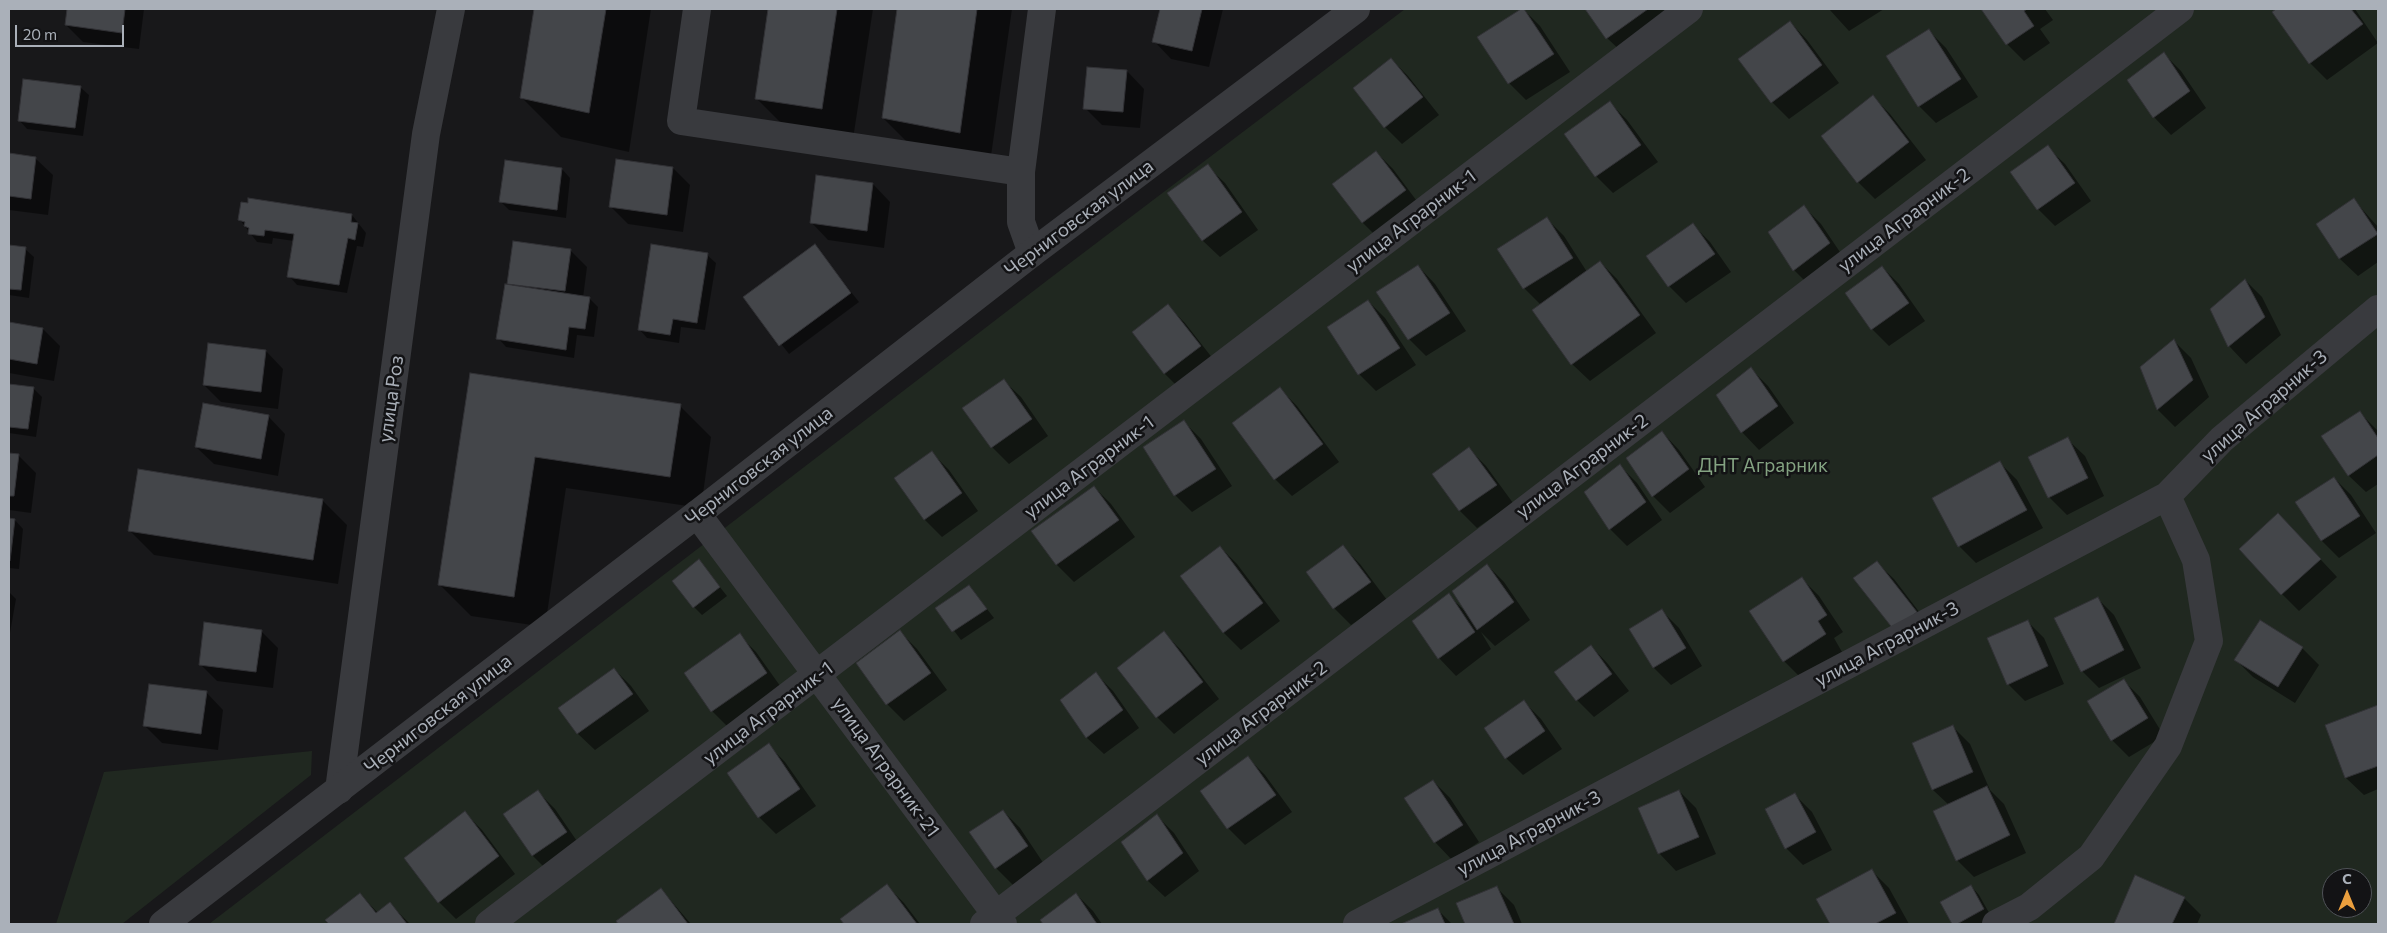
<!DOCTYPE html>
<meta charset="utf-8">
<style>
body{margin:0}
#map{position:relative;width:2387px;height:933px;overflow:hidden;background:#18181a;font-family:Commissioner,sans-serif}
canvas{display:block}
.frame{position:absolute;inset:0;border:10px solid #aab0b9;pointer-events:none}
.north{position:absolute;left:2322px;top:868px;width:50px;height:50px;box-sizing:border-box;background:#131315;border:1px solid #4f5257;border-radius:50%;rotate:0deg;font-size:14px;font-weight:700;line-height:20px;text-align:center;color:#aab0b9}
.north::after{content:'';display:block;margin:auto;width:18px;height:22px;background:#eb9f3e;clip-path:polygon(50% 0,100% 100%,50% 72%,0 100%)}
.scale{position:absolute;left:15px;top:25px;width:109px;height:22px;box-sizing:border-box;border:2px solid #aab0b9;border-top:0;padding-left:6px;font-size:15px;line-height:18px;white-space:nowrap;color:#aab0b9;-webkit-text-stroke:4px #131315;paint-order:stroke}
</style>
<div id="map">
<canvas width="2387" height="933"></canvas>
<div class="frame"></div>
<div class="north">С</div>
<div class="scale">20 m</div>
</div>
<script>
const c = document.querySelector('canvas').getContext('2d');
c.lineJoin = 'round';
function fillPath(path, color) { c.fillStyle = color; c.fill(path, 'evenodd'); }
const poly = rows => new Path2D(rows.map(r => 'M' + r).join(''));
function stroke(path, color, width, dash) { c.strokeStyle = color; c.lineWidth = width; c.lineCap = dash ? 'butt' : 'round'; c.setLineDash(dash || []); c.stroke(path); }
function drawText(font, color, halo, rows, align = 'center') {
  c.font = font + ' Commissioner,sans-serif'; c.lineWidth = 5; c.setLineDash([]); c.textBaseline = 'middle'; c.strokeStyle = halo; c.fillStyle = color; for (const [text, x, y, turn = 0] of rows) {
    c.save(); c.translate(x, y); c.rotate((+turn || 0) * Math.PI / 180); c.textAlign = isNaN(turn) ? turn : align; if (halo) c.strokeText(text, 0, 0); c.fillText(text, 0, 0); c.restore();
  }
}
fillPath(poly([
 [1405,9,2378,9,2378,924,209,924,1049,279],
 [2332,878,2362,878,2362,908,2332,908],
 [312,751,311,775,122,924,56,924,104,772]
]), '#202820');
fillPath(poly([
 [68,9,144,9,139,49,83,42,66,25],
 [536,9,651,9,629,152,561,137,521,97],
 [769,9,873,9,853,139,788,130,757,99],
 [898,9,1012,9,990,163,914,149,883,118],
 [1161,9,1223,9,1209,67,1171,59,1154,41],
 [1523,9,1540,26,1570,72,1526,100,1509,83],
 [1586,9,1680,9,1625,55,1607,38],
 [1829,9,1884,9,1849,31],
 [1985,9,2045,9,2053,20,2040,29,2050,43,2024,61,2007,44],
 [2278,9,2355,9,2378,43,2327,80,2310,63,2273,12],
 [1790,22,1807,40,1839,83,1789,119,1772,102,1740,59],
 [1929,31,1946,48,1978,97,1936,123,1919,106],
 [2164,54,2181,71,2206,108,2171,135,2154,117,2129,80],
 [1391,59,1408,76,1439,115,1402,144,1385,127],
 [1127,71,1144,89,1140,128,1102,125,1085,108],
 [80,87,89,95,83,136,27,129,19,120],
 [1873,97,1890,114,1926,160,1875,199,1858,182],
 [1610,103,1627,120,1658,162,1613,193,1596,176,1566,135],
 [2047,147,2065,164,2091,201,2055,226,2038,209],
 [1376,152,1393,169,1422,208,1380,240,1363,223,1334,184],
 [9,154,35,158,53,175,48,215,9,210],
 [506,162,562,169,570,178,566,218,509,210,501,202],
 [1207,166,1225,183,1258,230,1220,257,1202,240],
 [673,168,690,185,683,232,628,224,611,207],
 [817,176,873,184,890,202,884,248,828,240,811,222],
 [2354,200,2378,227,2378,262,2358,276,2340,259,2317,224],
 [1803,206,1821,224,1846,261,1811,287,1794,270,1769,233],
 [352,215,366,233,363,247,357,246,347,293,297,285,289,276,294,241,273,238,272,244,257,242,240,220],
 [1547,219,1564,236,1587,272,1600,262,1617,279,1656,333,1590,381,1572,364,1541,305,1524,288],
 [1692,224,1710,242,1731,272,1686,303,1669,286],
 [815,246,859,302,789,354,745,298],
 [9,247,25,249,34,257,29,298,9,295],
 [570,250,587,267,583,298,590,299,598,307,594,337,577,335,574,358,506,347,498,338,512,287,509,283],
 [707,255,716,263,705,330,681,327,679,343,647,338,639,329],
 [1418,266,1435,284,1466,331,1426,356,1409,339],
 [1882,267,1899,284,1925,321,1889,346,1872,329],
 [2245,280,2262,297,2281,335,2246,364,2230,347,2211,309],
 [1368,301,1385,318,1416,365,1376,391,1359,374],
 [1168,306,1185,323,1217,364,1182,391,1165,374,1133,332],
 [9,323,43,329,60,346,54,381,9,373],
 [2174,341,2191,358,2209,397,2175,427,2158,410,2141,367],
 [266,351,283,369,278,409,221,402,204,385],
 [1751,369,1768,386,1794,423,1759,450,1742,432,1717,396],
 [471,375,680,406,711,437,701,508,566,488,545,627,471,616,440,585],
 [1003,380,1021,397,1048,436,1009,464,992,447],
 [9,385,33,388,42,397,36,437,9,433],
 [1280,389,1297,406,1339,462,1292,496,1275,479,1234,423],
 [2360,413,2378,431,2378,484,2366,492,2348,475],
 [268,416,285,434,278,476,214,464,196,447],
 [1184,422,1201,439,1232,486,1192,512,1175,495],
 [1662,432,1679,450,1705,487,1670,513,1653,496],
 [2067,439,2085,456,2104,496,2067,515,2049,497,2030,458],
 [1469,449,1486,466,1513,503,1477,528,1460,511,1434,474],
 [932,453,949,470,978,511,942,537,925,520,896,478],
 [9,454,18,455,36,473,31,513,9,510],
 [2000,463,2017,480,2043,528,1976,563,1959,546],
 [1620,466,1637,483,1662,520,1627,546,1610,529,1586,492],
 [2334,478,2351,495,2376,533,2339,558,2322,541,2297,502],
 [1094,487,1111,504,1135,537,1074,582,1057,565,1033,532],
 [322,500,347,525,338,584,154,555,129,530],
 [2278,514,2337,577,2299,611,2282,594],
 [9,520,15,520,23,529,19,569,9,568],
 [1220,547,1237,564,1280,621,1241,650,1224,633,1182,576],
 [1343,547,1360,564,1387,600,1351,625,1334,608],
 [699,561,727,596,702,615,694,607],
 [1876,562,1894,579,1933,630,1912,646],
 [1487,565,1504,582,1530,620,1495,646,1481,632,1491,649,1456,676,1439,658,1414,621,1448,595,1465,611],
 [1802,579,1819,596,1843,632,1834,638,1842,652,1801,678,1784,661],
 [969,586,994,618,961,640,937,608],
 [9,592,16,599,10,633,9,633],
 [2097,598,2114,615,2141,668,2099,688,2082,671],
 [1662,611,1679,628,1702,666,1671,685,1654,668,1631,629],
 [2027,621,2044,638,2064,684,2025,701,2008,684],
 [261,631,278,648,273,688,217,681,200,664],
 [900,632,917,649,947,690,904,721,887,704],
 [1164,633,1181,650,1219,699,1174,734,1157,717,1119,668],
 [739,635,756,652,783,690,729,728,712,711],
 [1591,646,1608,664,1629,691,1594,717,1577,700],
 [2302,648,2319,665,2295,703,2253,677,2236,660],
 [614,669,631,686,649,711,595,750,577,733],
 [1096,674,1113,691,1139,728,1104,754,1086,737],
 [2123,680,2140,697,2164,736,2129,757,2112,740],
 [206,692,223,710,218,750,162,743,145,726],
 [1524,702,1541,719,1562,749,1523,775,1506,758,1486,728],
 [2378,706,2378,789,2364,795,2346,778,2327,726],
 [1953,727,1970,744,1990,790,2004,804,2026,853,1974,877,1957,860,1949,805,1933,790,1914,744],
 [768,745,785,762,816,806,776,834,759,817,728,773],
 [1248,758,1265,775,1292,812,1245,845,1228,828],
 [1433,781,1450,798,1479,842,1452,860,1435,842,1406,798],
 [1679,791,1696,808,1716,854,1676,871,1659,853],
 [538,792,555,809,583,850,550,873,533,856,505,815],
 [1795,795,1812,812,1832,850,1803,865,1786,848],
 [1003,811,1020,828,1044,864,1013,885,996,868],
 [465,813,482,830,515,874,456,919,439,902],
 [1157,816,1174,833,1199,871,1165,897,1147,880],
 [1872,871,1889,888,1909,924,1832,924,1818,899],
 [2136,877,2184,898,2201,915,2197,924,2115,924],
 [887,886,904,903,920,924,845,924,842,919],
 [1971,886,1979,895,1992,918,1981,924,1954,924,1942,902],
 [1496,887,1514,905,1522,924,1466,924,1457,904],
 [661,889,691,924,619,924,618,922],
 [360,894,378,913,390,904,410,924,330,924,327,920],
 [1076,894,1093,911,1102,924,1044,924,1042,920],
 [1438,910,1452,924,1404,924]
]), '#0007');
const building = poly([
 [67,9,125,9,122,33,65,25,67,9],
 [534,9,606,9,589,113,520,98,534,9],
 [768,9,837,9,822,109,755,99,768,9],
 [897,9,977,9,960,133,882,118,897,9],
 [1160,9,1202,9,1192,51,1152,42,1160,9],
 [1521,9,1524,9,1554,54,1508,84,1477,37,1521,9],
 [1585,9,1648,9,1606,39,1585,9],
 [1981,9,2027,9,2024,11,2034,26,2006,45,1981,9],
 [2276,9,2351,9,2363,24,2309,64,2272,12,2276,9],
 [1790,21,1822,65,1771,103,1738,59,1790,21],
 [1929,29,1961,79,1918,107,1886,56,1929,29],
 [2164,52,2190,91,2153,118,2127,80,2164,52],
 [1391,58,1423,97,1384,128,1353,88,1391,58],
 [1087,67,1127,70,1123,112,1083,109,1087,67],
 [23,79,81,86,75,128,18,121,23,79],
 [1873,95,1909,142,1857,183,1821,136,1873,95],
 [1610,101,1641,145,1595,177,1564,134,1610,101],
 [2048,145,2075,183,2037,210,2010,172,2048,145],
 [1376,151,1406,190,1362,223,1332,184,1376,151],
 [9,153,36,157,31,199,9,196,9,153],
 [616,159,673,167,667,215,609,207,616,159],
 [505,160,562,168,557,210,499,202,505,160],
 [1208,164,1242,212,1202,241,1167,193,1208,164],
 [816,175,873,183,867,231,810,223,816,175],
 [248,198,352,214,351,222,358,223,355,240,348,238,339,285,287,277,294,234,265,230,264,236,248,234,249,228,244,226,245,222,238,220,241,202,248,203,248,198],
 [2354,198,2378,234,2339,259,2316,224,2354,198],
 [1804,205,1830,243,1793,271,1768,232,1804,205],
 [1547,217,1573,258,1523,289,1497,249,1547,217],
 [1693,223,1715,254,1668,287,1646,256,1693,223],
 [513,241,571,249,565,291,507,284,513,241],
 [651,244,708,253,697,323,673,319,670,335,638,330,651,244],
 [815,244,851,293,779,346,743,297,815,244],
 [9,245,26,247,21,290,9,289,9,245],
 [1600,261,1640,315,1571,365,1532,310,1600,261],
 [1418,265,1450,313,1408,340,1376,292,1418,265],
 [1882,266,1909,303,1871,330,1845,293,1882,266],
 [2245,279,2265,317,2228,347,2210,309,2245,279],
 [505,284,590,297,585,329,569,327,566,350,496,339,505,284],
 [1368,300,1400,348,1358,375,1327,327,1368,300],
 [1168,304,1201,346,1164,374,1132,332,1168,304],
 [9,322,43,328,37,364,9,359,9,322],
 [2174,339,2193,380,2157,410,2140,367,2174,339],
 [208,343,266,350,261,392,203,385,208,343],
 [1751,367,1778,406,1741,433,1716,395,1751,367],
 [470,373,681,404,670,477,535,457,514,597,438,585,470,373],
 [1004,379,1032,419,991,448,962,408,1004,379],
 [9,384,34,387,28,429,9,427,9,384],
 [1280,387,1323,444,1274,480,1232,423,1280,387],
 [203,403,269,415,261,459,195,447,203,403],
 [2360,411,2378,438,2378,455,2348,476,2321,436,2360,411],
 [1184,420,1216,469,1174,496,1143,447,1184,420],
 [1662,431,1689,469,1652,497,1626,458,1662,431],
 [2068,437,2088,478,2048,498,2028,457,2068,437],
 [1469,447,1497,485,1459,511,1432,474,1469,447],
 [932,451,962,493,924,520,894,478,932,451],
 [9,453,19,454,14,496,9,496,9,453],
 [2000,461,2027,510,1958,547,1932,498,2000,461],
 [1620,464,1646,502,1609,530,1584,492,1620,464],
 [138,469,323,499,313,560,128,531,138,469],
 [2334,477,2360,516,2321,541,2295,502,2334,477],
 [1094,486,1119,520,1056,565,1031,531,1094,486],
 [2278,513,2321,559,2281,595,2239,549,2278,513],
 [9,518,15,519,10,561,9,561,9,518],
 [1343,545,1371,582,1333,609,1306,572,1343,545],
 [1220,546,1263,603,1223,633,1180,576,1220,546],
 [699,559,720,587,693,608,672,581,699,559],
 [1877,561,1917,612,1894,630,1853,578,1877,561],
 [1487,564,1514,602,1477,630,1452,591,1487,564],
 [1802,577,1827,615,1818,621,1826,634,1783,662,1749,611,1802,577],
 [969,585,987,609,952,632,935,608,969,585],
 [1449,593,1475,632,1438,659,1412,621,1449,593],
 [2098,597,2124,650,2081,672,2054,618,2098,597],
 [1662,609,1686,648,1653,668,1629,629,1662,609],
 [2028,620,2048,666,2007,685,1987,638,2028,620],
 [2260,620,2303,647,2278,687,2234,660,2260,620],
 [204,622,262,630,256,672,199,665,204,622],
 [900,630,931,673,886,705,856,663,900,630],
 [1164,631,1203,682,1156,718,1117,668,1164,631],
 [740,633,767,673,711,712,684,673,740,633],
 [1591,645,1612,674,1576,701,1554,672,1591,645],
 [614,668,633,694,577,734,558,708,614,668],
 [1096,672,1123,710,1086,738,1060,700,1096,672],
 [2124,679,2148,718,2111,741,2087,701,2124,679],
 [149,684,207,691,201,734,143,726,149,684],
 [1524,700,1545,731,1505,759,1484,728,1524,700],
 [2378,705,2378,766,2345,778,2325,725,2378,705],
 [1953,725,1973,772,1932,790,1912,743,1953,725],
 [769,743,800,789,758,818,727,773,769,743],
 [1248,756,1276,795,1227,829,1200,791,1248,756],
 [1433,780,1463,825,1434,843,1404,798,1433,780],
 [1987,786,2010,835,1956,861,1933,811,1987,786],
 [538,790,567,832,532,856,503,814,538,790],
 [1679,790,1699,837,1658,854,1638,808,1679,790],
 [1795,793,1816,832,1785,849,1765,809,1795,793],
 [1003,810,1028,846,995,869,969,832,1003,810],
 [465,811,499,856,438,903,404,858,465,811],
 [1157,814,1183,853,1147,881,1121,842,1157,814],
 [1872,869,1896,913,1875,924,1830,924,1816,899,1872,869],
 [2135,875,2185,897,2172,924,2114,924,2135,875],
 [887,884,917,924,844,924,840,919,887,884],
 [1971,885,1984,909,1957,924,1952,924,1940,902,1971,885],
 [1497,886,1514,924,1465,924,1456,903,1497,886],
 [661,888,688,924,618,924,616,921,661,888],
 [360,893,376,913,390,902,407,924,329,924,325,920,360,893],
 [1076,893,1097,924,1043,924,1040,920,1076,893],
 [1438,908,1445,924,1401,924,1438,908]
]);
fillPath(building, '#44464a');
stroke(building, '#323236', 1);
stroke(poly([
 [697,9,681,121,1021,172],
 [1032,253,1021,222,1021,172,1042,9],
 [697,514,1003,924],
 [339,790,426,134,451,9],
 [489,924,1689,9],
 [984,924,2180,9],
 [1357,924,2167,496,2222,439,2378,309],
 [1996,924,2029,907,2091,857,2168,746,2209,641,2196,560,2167,496]
]), '#393a3e', 28);
stroke(poly([
 [163,924,697,514,1032,253,1356,9]
]), '#393a3e', 28);
drawText('19px', '#aab0b9', '#131315', [
 ["Черниговская улица",1079,218,-37],
 ["улица Аграрник-2",1904,220,-37],
 ["улица Аграрник-1",1411,221,-37],
 ["улица Роз",391,399,-82],
 ["улица Аграрник-3",2264,406,-41],
 ["Черниговская улица",759,466,-38],
 ["улица Аграрник-2",1582,466,-37],
 ["улица Аграрник-1",1089,467,-37],
 ["улица Аграрник-3",1887,644,-28],
 ["улица Аграрник-1",768,713,-37],
 ["улица Аграрник-2",1261,713,-37],
 ["Черниговская улица",438,714,-38],
 ["улица Аграрник-21",886,767,54],
 ["улица Аграрник-3",1529,833,-28]
]);
drawText('19px', '#84a382', '#131315', [
 ["ДНТ Аграрник",1763,466]
]);
</script>
